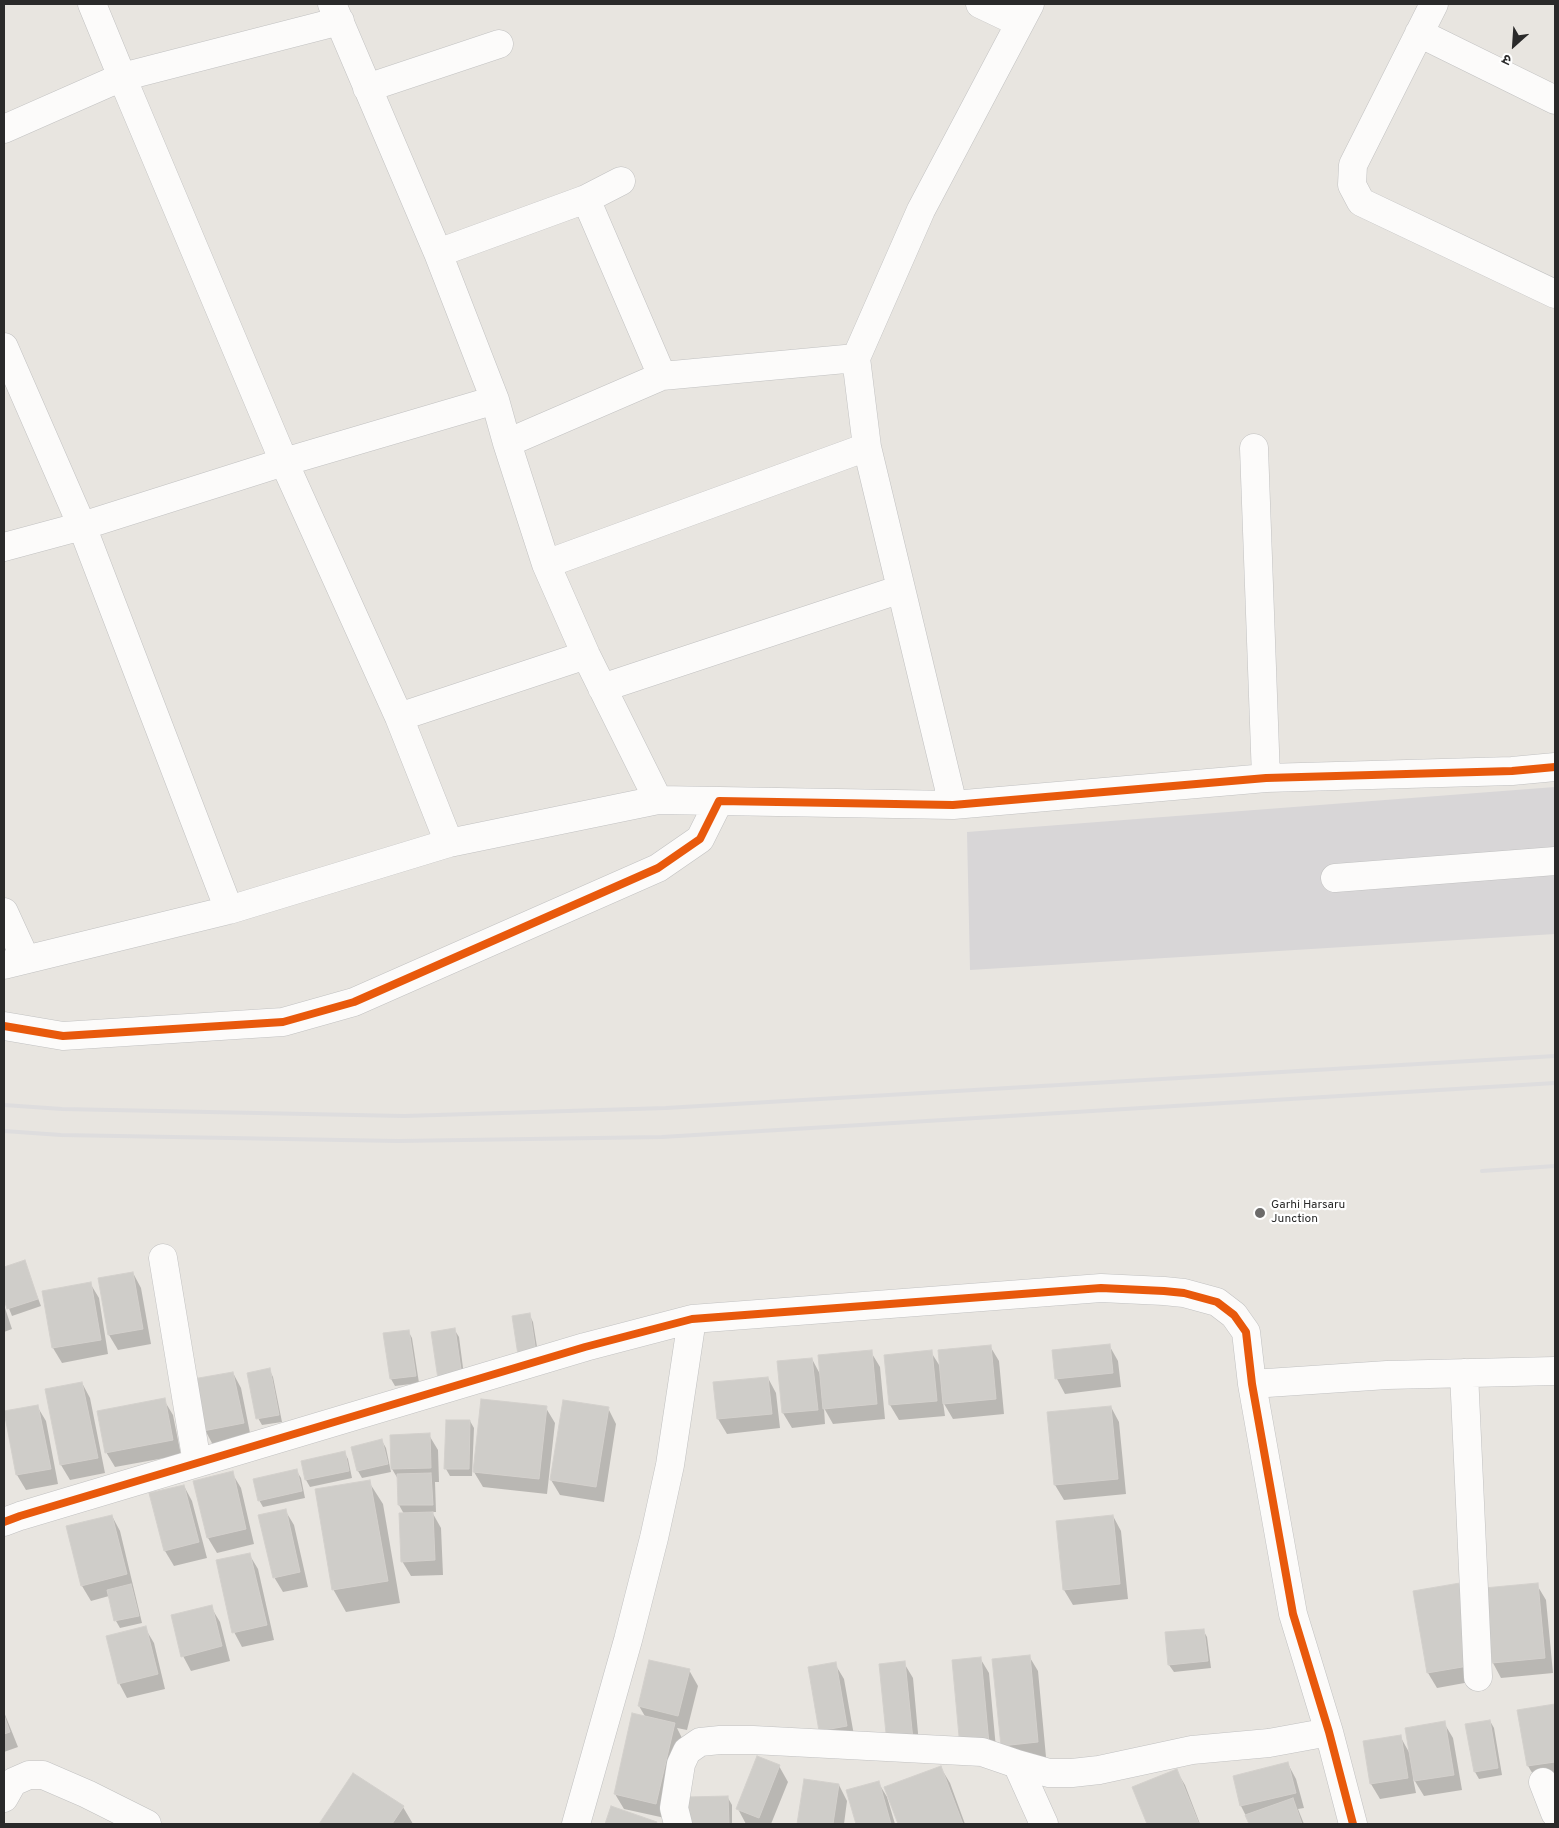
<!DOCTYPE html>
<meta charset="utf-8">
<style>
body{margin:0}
#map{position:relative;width:1559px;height:1828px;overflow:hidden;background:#e8e5e0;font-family:Overpass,"Noto Sans Devanagari",sans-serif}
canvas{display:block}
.frame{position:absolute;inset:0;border:5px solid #2a2a2a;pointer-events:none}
.north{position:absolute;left:1489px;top:20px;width:50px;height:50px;-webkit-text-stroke:4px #fff;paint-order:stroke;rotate:206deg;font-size:14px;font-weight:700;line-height:20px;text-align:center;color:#2a2a2a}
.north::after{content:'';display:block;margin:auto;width:18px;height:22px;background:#2a2a2a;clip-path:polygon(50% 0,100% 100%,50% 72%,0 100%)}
</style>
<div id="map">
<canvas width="1559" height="1828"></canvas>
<div class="frame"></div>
<div class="north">उ</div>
</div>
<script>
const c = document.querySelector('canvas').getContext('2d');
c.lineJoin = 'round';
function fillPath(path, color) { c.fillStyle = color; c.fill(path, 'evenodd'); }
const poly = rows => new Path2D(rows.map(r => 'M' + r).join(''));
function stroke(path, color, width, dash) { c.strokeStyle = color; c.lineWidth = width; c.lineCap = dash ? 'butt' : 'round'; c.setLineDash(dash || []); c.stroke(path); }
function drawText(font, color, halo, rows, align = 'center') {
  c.font = font + ' Overpass,sans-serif'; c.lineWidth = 4.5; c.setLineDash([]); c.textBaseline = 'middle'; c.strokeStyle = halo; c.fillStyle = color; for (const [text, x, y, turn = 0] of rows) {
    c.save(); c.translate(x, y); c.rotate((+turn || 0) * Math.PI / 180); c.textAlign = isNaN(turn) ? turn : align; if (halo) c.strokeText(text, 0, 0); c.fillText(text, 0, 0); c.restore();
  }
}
fillPath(poly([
 [1555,787,1555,934,970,970,967,832]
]), '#d8d6d7');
fillPath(poly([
 [24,1262,41,1306,12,1316,4,1296,4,1269],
 [133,1273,141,1288,151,1344,118,1350,109,1335,99,1279],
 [90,1283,99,1298,108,1354,62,1363,53,1348],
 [4,1305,12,1329,4,1332],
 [529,1314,533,1322,539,1359,523,1362],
 [454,1329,459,1337,465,1383,439,1379],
 [408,1331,412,1338,419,1383,395,1386,391,1379,384,1335],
 [1109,1345,1118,1361,1121,1387,1065,1394,1057,1379,1053,1352],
 [990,1346,999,1361,1004,1414,953,1419,943,1402,945,1416,899,1420,890,1405,885,1356,931,1352,941,1368],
 [871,1352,880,1367,885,1419,833,1424,824,1408,825,1424,792,1428,783,1413,812,1359,821,1376],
 [269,1369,273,1377,282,1422,262,1425,258,1418],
 [233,1373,241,1388,251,1438,213,1445,205,1430],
 [768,1378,776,1393,780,1428,727,1434,718,1419],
 [82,1383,90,1398,105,1473,70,1480,61,1465],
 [164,1400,173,1415,181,1455,115,1467,106,1452],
 [37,1406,46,1421,58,1484,26,1490,17,1475,4,1412],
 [1111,1407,1119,1422,1126,1494,1064,1500,1055,1485],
 [546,1408,555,1423,547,1494,483,1487,474,1472],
 [608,1408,616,1424,604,1502,560,1495,551,1480],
 [470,1421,474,1428,472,1476,450,1476,446,1469],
 [429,1435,438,1450,439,1482,435,1482,436,1512,432,1512,441,1528,443,1575,411,1576,402,1561,404,1514,399,1505,398,1479,392,1469],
 [382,1441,386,1448,391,1472,362,1478,358,1471,352,1448],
 [344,1452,348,1459,352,1478,310,1487,306,1480,302,1462],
 [296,1470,301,1478,305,1498,263,1507,259,1500],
 [232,1473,241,1488,254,1544,217,1553,208,1538],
 [369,1482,383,1504,400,1603,346,1612,333,1589],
 [184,1486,192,1501,207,1558,174,1566,165,1551,151,1494],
 [285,1510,294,1525,308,1587,283,1592,274,1577],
 [112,1516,120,1531,142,1623,120,1628,116,1621,109,1596,91,1601,82,1586],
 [1113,1516,1121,1531,1128,1599,1073,1605,1064,1590],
 [249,1554,258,1569,274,1640,242,1647,234,1632],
 [1537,1585,1546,1600,1553,1673,1501,1678,1493,1663],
 [1415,1592,1481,1680,1437,1688,1428,1673],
 [211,1607,220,1622,230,1661,191,1671,183,1656],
 [145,1628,154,1643,165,1689,127,1698,119,1683],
 [1203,1630,1207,1637,1211,1668,1174,1672,1169,1665],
 [1029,1656,1038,1671,1046,1757,1011,1760,1002,1745],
 [980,1658,989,1673,997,1759,970,1761],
 [904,1663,913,1678,920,1755,897,1757],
 [835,1664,844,1679,855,1741,821,1730],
 [689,1670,698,1686,687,1730,677,1728,683,1740,665,1818,624,1809,615,1794,646,1718,639,1706],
 [1555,1705,1555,1778,1537,1781,1528,1766,1518,1711],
 [4,1712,18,1747,4,1752],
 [1490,1721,1494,1728,1502,1775,1479,1779,1475,1772],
 [1444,1723,1453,1738,1462,1790,1424,1796,1413,1778,1416,1793,1380,1799,1371,1784,1364,1742,1400,1736,1410,1754],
 [1288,1764,1296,1779,1304,1808,1298,1809,1304,1824,1250,1824,1241,1806,1234,1777],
 [779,1766,788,1782,771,1824,746,1824,738,1809],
 [941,1768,950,1783,965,1824,899,1824,886,1787],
 [1176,1770,1185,1785,1200,1824,1148,1824,1134,1787],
 [353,1774,403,1807,413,1824,321,1824],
 [805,1780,839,1785,847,1801,844,1824,798,1824],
 [878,1782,887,1797,895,1824,858,1824,848,1791],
 [728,1798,732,1805,732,1824,690,1824],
 [612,1807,656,1823,657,1824,606,1824]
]), '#0003');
const building = poly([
 [25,1260,38,1299,7,1309,4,1299,4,1267,25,1260],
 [133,1272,143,1329,108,1335,98,1278,133,1272],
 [91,1282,101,1340,52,1348,42,1291,91,1282],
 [530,1313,536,1352,518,1355,512,1316,530,1313],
 [455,1328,462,1376,438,1379,431,1332,455,1328],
 [409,1330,416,1376,390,1379,383,1333,409,1330],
 [1110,1344,1113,1373,1055,1379,1052,1350,1110,1344],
 [991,1345,996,1399,943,1404,938,1350,991,1345],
 [872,1350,877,1404,823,1409,818,1355,872,1350],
 [932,1350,937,1401,889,1405,884,1355,932,1350],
 [812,1358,818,1410,782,1413,777,1361,812,1358],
 [270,1368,279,1415,256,1419,247,1373,270,1368],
 [233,1372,244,1423,203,1431,193,1379,233,1372],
 [768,1377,772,1414,717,1419,713,1382,768,1377],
 [82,1382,98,1458,60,1465,45,1389,82,1382],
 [165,1398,173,1440,105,1453,97,1411,165,1398],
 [481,1399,547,1406,539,1479,473,1472,481,1399],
 [563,1400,609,1407,596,1487,550,1480,563,1400],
 [38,1405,51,1469,16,1475,4,1411,38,1405],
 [1111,1406,1118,1479,1054,1485,1047,1412,1111,1406],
 [446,1420,470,1420,469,1469,444,1469,446,1420],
 [430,1433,431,1468,391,1469,390,1435,430,1433],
 [382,1439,388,1464,357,1471,351,1447,382,1439],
 [345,1451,349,1471,305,1480,301,1461,345,1451],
 [297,1469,302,1491,258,1501,253,1479,297,1469],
 [233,1471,246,1529,207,1538,193,1481,233,1471],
 [431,1473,433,1505,398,1505,397,1474,431,1473],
 [370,1480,388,1581,332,1590,315,1489,370,1480],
 [184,1485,199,1542,164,1551,149,1493,184,1485],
 [286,1509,300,1572,273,1578,258,1515,286,1509],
 [433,1512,435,1560,401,1562,399,1513,433,1512],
 [112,1515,127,1574,81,1586,66,1526,112,1515],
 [1113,1515,1120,1584,1063,1590,1056,1521,1113,1515],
 [250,1553,267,1625,232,1633,216,1560,250,1553],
 [1460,1583,1474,1665,1427,1673,1413,1591,1460,1583],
 [1538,1583,1545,1658,1492,1663,1484,1588,1538,1583],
 [131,1584,139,1616,114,1621,107,1590,131,1584],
 [212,1605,222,1646,181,1657,171,1615,212,1605],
 [146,1626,158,1674,118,1684,106,1636,146,1626],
 [1204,1629,1208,1661,1168,1665,1165,1632,1204,1629],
 [1030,1655,1038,1742,1001,1746,992,1659,1030,1655],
 [981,1657,989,1744,960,1747,952,1660,981,1657],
 [649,1660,690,1669,678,1716,638,1706,649,1660],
 [905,1661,913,1740,887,1743,879,1664,905,1661],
 [836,1662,847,1726,819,1731,808,1667,836,1662],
 [1555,1704,1555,1762,1527,1766,1517,1710,1555,1704],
 [632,1713,675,1723,656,1804,614,1794,632,1713],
 [4,1715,10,1732,4,1734,4,1715],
 [1490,1720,1498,1768,1474,1772,1465,1724,1490,1720],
 [1445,1721,1454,1775,1414,1781,1405,1728,1445,1721],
 [1401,1735,1408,1778,1370,1784,1363,1741,1401,1735],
 [757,1756,780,1765,759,1818,736,1809,757,1756],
 [1288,1762,1296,1793,1240,1806,1233,1776,1288,1762],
 [941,1766,963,1824,898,1824,884,1787,941,1766],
 [1177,1769,1199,1824,1147,1824,1132,1787,1177,1769],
 [353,1773,404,1806,392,1824,319,1824,353,1773],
 [804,1779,839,1784,833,1824,797,1824,804,1779],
 [879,1781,891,1824,856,1824,846,1790,879,1781],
 [728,1796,729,1824,689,1824,688,1797,728,1796],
 [1293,1798,1302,1824,1249,1824,1245,1815,1293,1798],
 [611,1806,657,1822,656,1824,605,1824,611,1806]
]);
fillPath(building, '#cfcdc9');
stroke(building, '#d3d0cc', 1);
const minor = poly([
 [92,4,122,77,340,21],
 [332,4,438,253,495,400,507,443,546,564,586,655,658,800,719,801],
 [980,4,1020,23],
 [1434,4,1353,165,1352,185,1361,202,1555,294],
 [1419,33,1555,100],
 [367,88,499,44],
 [4,129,122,77,284,462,399,717,449,843],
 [586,199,662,376],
 [438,253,586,199,621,181],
 [4,347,82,526,229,910],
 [507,443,662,376,856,358],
 [1254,448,1266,778],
 [4,547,82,526,284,462,495,400],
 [546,564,867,447],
 [602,688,901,589],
 [399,717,586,655],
 [953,805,867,447,856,358,921,210,1030,4],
 [1335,878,1555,861],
 [4,912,25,958],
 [4,965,229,910,449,843,658,800],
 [4,1026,63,1036,283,1022,354,1002,658,868,700,839,719,801,953,805,1266,778,1512,771,1555,767],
 [163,1258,197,1463],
 [1464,1373,1478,1677],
 [1252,1384,1387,1375,1555,1371],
 [4,1522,20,1516,585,1347,692,1319,1101,1288,1164,1291,1184,1293,1217,1302,1234,1315,1246,1332,1252,1384,1293,1614,1329,1732,1353,1824],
 [1543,1782,1555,1813],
 [4,1798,13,1782,29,1775,43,1775,87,1794,147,1824],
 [576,1824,628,1640,654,1538,670,1465,692,1319],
 [678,1824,674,1808,681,1764,687,1751,700,1742,720,1740,753,1740,982,1752,1017,1764],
 [1044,1824,1017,1764,1049,1773,1072,1773,1099,1770,1192,1750,1269,1743,1329,1732]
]);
stroke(minor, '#c1c1c1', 29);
stroke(minor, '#fcfbfa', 28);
stroke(poly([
 [4,1105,62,1109,404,1116,666,1108,1555,1056],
 [4,1131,61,1135,398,1141,662,1137,1555,1083],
 [1482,1171,1555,1166]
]), '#deddde', 4);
stroke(poly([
 [4,1026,63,1036,283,1022,354,1002,658,868,700,839,719,801,953,805,1266,778,1512,771,1555,767],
 [4,1522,20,1516,585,1347,692,1319,1101,1288,1164,1291,1184,1293,1217,1302,1234,1315,1246,1332,1252,1384,1293,1614,1329,1732,1353,1824]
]), '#e8590c', 8);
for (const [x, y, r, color] of [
 [1260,1213,6,"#6c6b6a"]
]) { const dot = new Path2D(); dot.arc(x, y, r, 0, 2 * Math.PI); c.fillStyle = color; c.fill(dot); stroke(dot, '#fff', 2); }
drawText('12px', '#2a2a2a', '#fff', [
 ["Garhi Harsaru",1271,1206],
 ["Junction",1271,1220]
], 'left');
</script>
